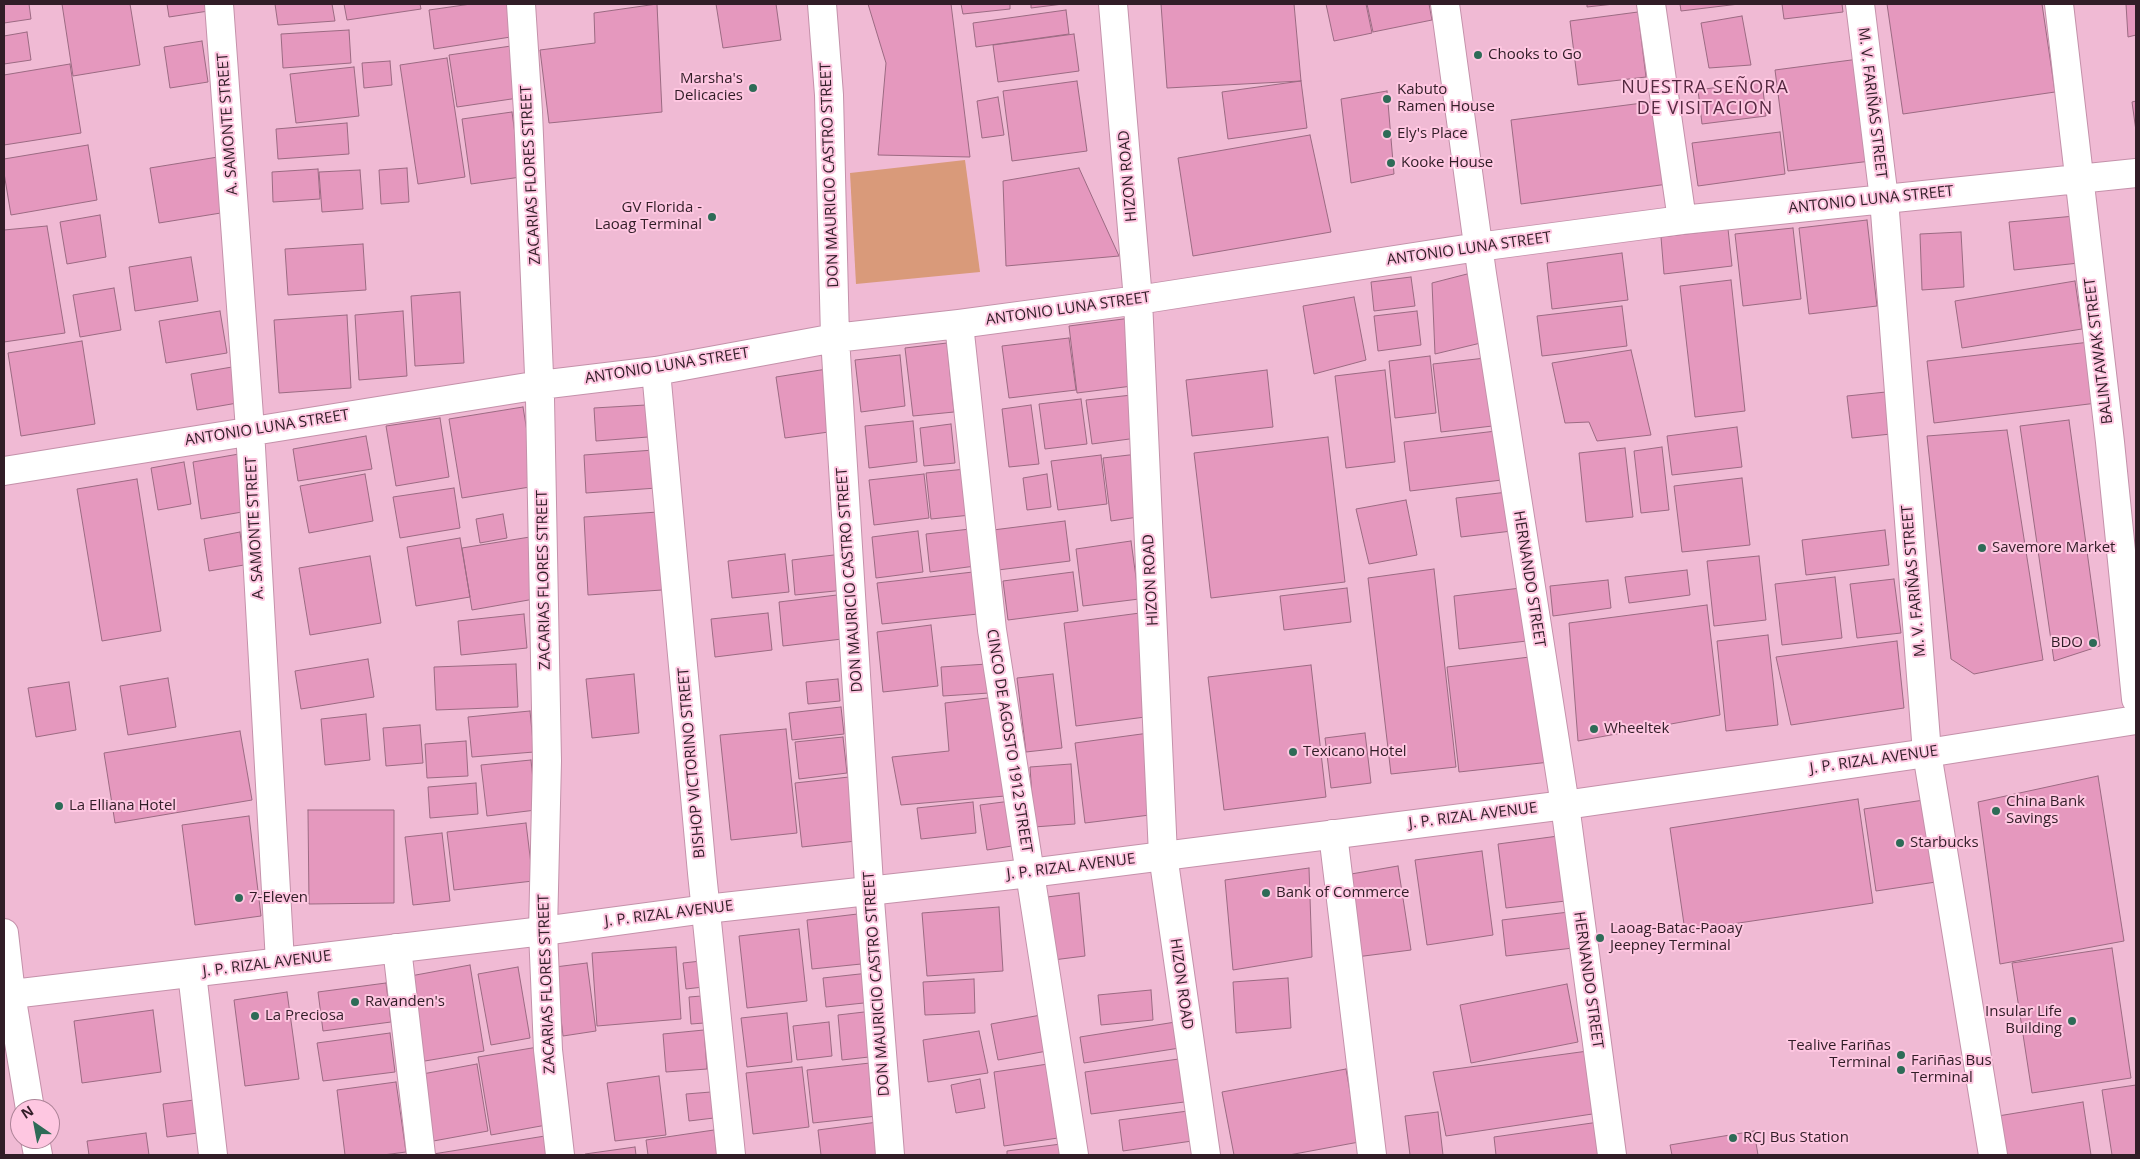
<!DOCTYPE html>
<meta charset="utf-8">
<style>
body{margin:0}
#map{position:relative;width:2140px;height:1159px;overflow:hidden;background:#f0bad4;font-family:"Open Sans",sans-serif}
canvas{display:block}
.frame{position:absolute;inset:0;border:5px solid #311d27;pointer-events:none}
.north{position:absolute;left:10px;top:1099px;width:50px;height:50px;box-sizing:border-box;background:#fec7e1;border:1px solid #ac8397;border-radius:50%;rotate:327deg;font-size:14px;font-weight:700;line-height:20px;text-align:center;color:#311d27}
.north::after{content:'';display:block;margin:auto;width:18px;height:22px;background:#2e6b57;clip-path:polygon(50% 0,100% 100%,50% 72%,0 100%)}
</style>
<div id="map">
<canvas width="2140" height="1159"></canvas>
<div class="frame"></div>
<div class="north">N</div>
</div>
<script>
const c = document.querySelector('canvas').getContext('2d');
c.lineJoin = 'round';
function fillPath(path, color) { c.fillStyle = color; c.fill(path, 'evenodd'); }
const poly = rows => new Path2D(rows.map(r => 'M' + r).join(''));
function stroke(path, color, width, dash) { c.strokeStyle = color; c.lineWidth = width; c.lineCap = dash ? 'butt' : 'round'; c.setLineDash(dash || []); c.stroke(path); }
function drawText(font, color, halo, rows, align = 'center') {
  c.font = font + ' "Open Sans",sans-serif'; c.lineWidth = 4; c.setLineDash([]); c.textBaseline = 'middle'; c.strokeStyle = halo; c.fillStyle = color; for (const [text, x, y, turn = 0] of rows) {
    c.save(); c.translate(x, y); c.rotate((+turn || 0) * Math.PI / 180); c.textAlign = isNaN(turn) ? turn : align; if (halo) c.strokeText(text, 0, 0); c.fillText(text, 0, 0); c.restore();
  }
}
fillPath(poly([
 [965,160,980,272,856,284,850,173]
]), '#d99a7a');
const building = poly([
 [4,4,29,4,31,19,4,23,4,4],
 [62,4,130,4,140,65,73,76,62,4],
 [167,4,214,4,215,10,169,17,167,4],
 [275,4,332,4,335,21,278,25,275,4],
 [344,4,420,4,421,9,347,20,344,4],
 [471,4,512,4,517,36,434,49,429,10,471,4],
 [657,4,662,112,549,123,540,50,595,43,594,13,657,4],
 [716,4,776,4,781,40,723,48,716,4],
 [868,4,951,4,970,157,878,155,886,63,868,4],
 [961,4,1010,4,1010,9,963,14,961,4],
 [1031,4,1063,4,1031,8,1031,4],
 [1161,4,1294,4,1301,81,1167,88,1161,4],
 [1326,4,1366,4,1372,33,1334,41,1326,4],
 [1367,4,1429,4,1432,20,1373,32,1367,4],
 [1587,4,1614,4,1587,7,1587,4],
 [1680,4,1739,4,1681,11,1680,4],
 [1782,4,1842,4,1843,12,1784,19,1782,4],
 [1887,4,2042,4,2055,92,1903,114,1887,4],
 [2126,4,2136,4,2136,35,2128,37,2126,4],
 [1066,10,1069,34,976,47,973,23,1066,10],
 [1638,12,1646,77,1578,85,1570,21,1638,12],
 [1742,16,1751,65,1709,68,1701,23,1742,16],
 [349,30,351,63,283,68,281,34,349,30],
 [27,32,31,60,4,64,4,36,27,32],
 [1074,34,1079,71,998,82,993,45,1074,34],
 [202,41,208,82,170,88,164,47,202,41],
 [518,45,525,97,457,107,449,55,518,45],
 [447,58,465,177,418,184,400,65,447,58],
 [1859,59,1871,161,1788,171,1775,70,1859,59],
 [390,61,392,85,364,88,362,63,390,61],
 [70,64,81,133,4,145,4,75,70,64],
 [354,67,359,116,296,123,290,74,354,67],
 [1077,81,1087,151,1012,161,1003,91,1077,81],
 [1301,81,1307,128,1228,139,1222,92,1301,81],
 [1762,81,1766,116,1702,124,1698,90,1762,81],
 [1387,91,1394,174,1351,183,1341,99,1387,91],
 [998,97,1004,135,982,138,977,101,998,97],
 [1658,101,1668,184,1521,204,1511,120,1658,101],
 [2136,101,2136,131,2132,102,2136,101],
 [512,112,521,177,471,184,462,119,512,112],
 [347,123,349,154,278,159,276,129,347,123],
 [1780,132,1785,174,1698,186,1692,143,1780,132],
 [1310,135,1331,232,1193,256,1178,158,1310,135],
 [88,145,97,200,11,215,4,173,4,159,88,145],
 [218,157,227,212,159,223,150,168,218,157],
 [407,168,409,202,381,204,379,170,407,168],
 [1079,168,1119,256,1006,266,1003,181,1079,168],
 [318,169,320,199,273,202,272,172,318,169],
 [360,170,363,209,322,212,319,172,360,170],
 [100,215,106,257,67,264,60,222,100,215],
 [2075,216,2079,263,2014,270,2009,222,2075,216],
 [1867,220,1877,306,1809,314,1799,228,1867,220],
 [47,226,65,333,4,342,4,230,47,226],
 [1793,228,1801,299,1743,306,1735,234,1793,228],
 [1728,229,1732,266,1664,274,1661,237,1728,229],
 [1961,232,1964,287,1922,290,1920,234,1961,232],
 [363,244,366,290,288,295,285,249,363,244],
 [1622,253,1628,300,1552,309,1547,263,1622,253],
 [191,257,198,301,135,311,129,267,191,257],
 [1471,273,1489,341,1435,354,1432,283,1471,273],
 [1411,277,1415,306,1374,311,1371,282,1411,277],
 [1731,280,1745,411,1695,417,1680,286,1731,280],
 [2075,281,2082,329,1962,348,1955,301,2075,281],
 [114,288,121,330,80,337,73,295,114,288],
 [460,292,464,363,415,366,411,296,460,292],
 [1354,297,1366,360,1314,374,1303,306,1354,297],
 [1622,306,1627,346,1542,356,1537,316,1622,306],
 [220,311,227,353,166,363,159,321,220,311],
 [403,311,407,376,359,380,355,315,403,311],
 [1417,311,1421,345,1378,351,1374,316,1417,311],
 [347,315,351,388,279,393,274,320,347,315],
 [1131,318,1140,385,1077,393,1069,326,1131,318],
 [1069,338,1076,390,1009,398,1002,346,1069,338],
 [82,341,95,424,21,436,8,353,82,341],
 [2090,342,2097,403,1934,423,1927,361,2090,342],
 [947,343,954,412,913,416,905,348,947,343],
 [1631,350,1651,435,1597,441,1589,422,1565,423,1552,363,1631,350],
 [900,355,905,406,861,412,855,360,900,355],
 [1430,356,1436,413,1395,418,1389,361,1430,356],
 [1494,357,1501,425,1441,432,1433,364,1494,357],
 [238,366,243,402,197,410,191,374,238,366],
 [827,369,836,431,785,438,776,377,827,369],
 [1267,370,1273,427,1192,436,1186,380,1267,370],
 [1385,370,1395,462,1346,468,1335,376,1385,370],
 [1886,392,1891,434,1852,438,1847,396,1886,392],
 [1132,395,1137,438,1092,444,1086,400,1132,395],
 [1081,399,1087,444,1045,449,1039,404,1081,399],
 [646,405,648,437,596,441,594,408,646,405],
 [1031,405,1039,464,1009,467,1002,409,1031,405],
 [523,407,536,486,462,498,449,419,523,407],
 [440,418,449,477,396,486,386,426,440,418],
 [2069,420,2100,646,2054,661,2020,426,2069,420],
 [913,421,917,462,869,468,865,426,913,421],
 [951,424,955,463,924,466,920,428,951,424],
 [1737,427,1742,467,1672,475,1667,436,1737,427],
 [2007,430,2043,660,1974,674,1951,659,1927,436,2007,430],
 [1496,431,1502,480,1410,491,1404,442,1496,431],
 [366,436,372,469,298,481,293,449,366,436],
 [1328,437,1345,582,1211,598,1194,453,1328,437],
 [1662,447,1669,510,1641,513,1634,451,1662,447],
 [1625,448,1633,517,1586,522,1579,453,1625,448],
 [654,450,657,488,586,493,584,455,654,450],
 [239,454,248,511,201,519,193,462,239,454],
 [1138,454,1145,516,1111,521,1103,458,1138,454],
 [1101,455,1107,504,1058,510,1051,461,1101,455],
 [184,462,191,504,158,510,151,468,184,462],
 [966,469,971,515,931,519,926,473,966,469],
 [365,474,373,521,309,533,300,486,365,474],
 [924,474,929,518,874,525,869,480,924,474],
 [1047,474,1051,507,1027,510,1023,478,1047,474],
 [1742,478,1750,545,1682,552,1674,486,1742,478],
 [137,479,161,631,102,641,77,489,137,479],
 [454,488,460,528,400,538,393,497,454,488],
 [1508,492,1512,531,1461,537,1456,498,1508,492],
 [1406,500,1417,555,1369,564,1356,509,1406,500],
 [658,512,662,590,588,595,584,517,658,512],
 [503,514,507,538,480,543,476,519,503,514],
 [1065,521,1070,561,998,570,993,530,1065,521],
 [979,528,983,565,930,572,926,534,979,528],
 [1885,530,1889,565,1806,575,1802,540,1885,530],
 [918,531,923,572,876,578,872,537,918,531],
 [240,532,244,565,209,571,204,539,240,532],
 [530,537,540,598,472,610,462,548,530,537],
 [460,538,470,597,416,606,407,547,460,538],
 [1131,541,1139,599,1083,606,1076,549,1131,541],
 [785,554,789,592,732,598,728,561,785,554],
 [842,554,845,590,795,595,792,560,842,554],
 [370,556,381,623,310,635,299,568,370,556],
 [1759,556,1766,620,1714,626,1707,561,1759,556],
 [1434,569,1456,767,1391,774,1368,578,1434,569],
 [1687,570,1690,595,1629,603,1625,577,1687,570],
 [973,572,978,614,882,624,877,583,973,572],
 [1073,572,1078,611,1008,620,1003,581,1073,572],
 [1835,577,1842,638,1782,645,1775,584,1835,577],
 [1894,579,1901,633,1857,638,1850,584,1894,579],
 [1608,580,1611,608,1553,616,1550,586,1608,580],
 [1529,587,1535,640,1459,649,1454,596,1529,587],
 [1347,588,1351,622,1284,630,1280,596,1347,588],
 [837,595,842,639,783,646,779,602,837,595],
 [1707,605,1720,715,1578,741,1569,623,1707,605],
 [768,613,772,650,715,657,711,619,768,613],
 [1140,613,1153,716,1076,726,1064,623,1140,613],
 [524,614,527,648,461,655,458,621,524,614],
 [931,625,938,686,883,692,877,632,931,625],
 [1768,635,1778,725,1726,731,1717,641,1768,635],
 [1897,641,1904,708,1791,725,1776,657,1897,641],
 [1538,656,1550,762,1459,772,1447,667,1538,656],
 [368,659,374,697,301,709,295,671,368,659],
 [516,664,518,707,436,710,434,667,516,664],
 [987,664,989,693,943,696,941,667,987,664],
 [1311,665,1326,797,1224,810,1208,677,1311,665],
 [634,674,639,733,592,738,586,679,634,674],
 [1053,674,1062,748,1026,752,1017,678,1053,674],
 [168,678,176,727,128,735,120,686,168,678],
 [838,679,840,701,808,704,806,682,838,679],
 [69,682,76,730,36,737,28,688,69,682],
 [996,697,1005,796,901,805,892,757,949,751,945,703,996,697],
 [841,707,844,734,792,740,789,713,841,707],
 [530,711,534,752,472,757,468,717,530,711],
 [366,714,370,760,325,765,321,719,366,714],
 [420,725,423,763,386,766,383,728,420,725],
 [786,729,797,833,731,840,720,735,786,729],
 [240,731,252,800,115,823,104,753,240,731],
 [1149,733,1158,814,1085,823,1075,743,1149,733],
 [1365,733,1371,783,1331,788,1325,738,1365,733],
 [843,737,847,773,799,779,795,742,843,737],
 [466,741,468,776,427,778,425,744,466,741],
 [531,760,536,810,487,816,481,765,531,760],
 [1071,764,1075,824,1034,827,1030,767,1071,764],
 [2098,776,2124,941,2000,964,1978,802,2098,776],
 [849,777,856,841,802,847,795,783,849,777],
 [476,783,478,814,430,818,428,787,476,783],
 [1858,799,1873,903,1685,931,1670,828,1858,799],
 [1924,800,1936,882,1876,891,1864,809,1924,800],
 [1011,801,1018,845,987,850,980,805,1011,801],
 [973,802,976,833,921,839,917,808,973,802],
 [308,810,394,810,394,903,309,904,308,810],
 [249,816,261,916,195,925,182,825,249,816],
 [526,823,533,881,454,890,447,832,526,823],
 [442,833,450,901,413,905,405,837,442,833],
 [1566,835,1574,900,1506,908,1498,844,1566,835],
 [1482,851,1493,935,1427,945,1415,860,1482,851],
 [1398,866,1411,950,1356,957,1351,874,1398,866],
 [1309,868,1312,957,1233,970,1225,880,1309,868],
 [1079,893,1085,956,1053,960,1047,897,1079,893],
 [999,907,1003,971,927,976,922,913,999,907],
 [1569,912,1573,948,1506,956,1502,920,1569,912],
 [866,913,871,963,812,969,807,920,866,913],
 [799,929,807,1001,747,1008,739,936,799,929],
 [676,947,681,1019,597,1026,592,953,676,947],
 [2112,948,2131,1078,2032,1093,2012,963,2112,948],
 [710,960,712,986,686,989,683,963,710,960],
 [587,963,596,1031,563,1036,555,967,587,963],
 [470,965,484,1051,419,1062,405,977,470,965],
 [518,967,530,1038,491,1045,478,974,518,967],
 [869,973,873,1002,826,1007,823,978,869,973],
 [1288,978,1291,1028,1236,1033,1233,982,1288,978],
 [974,979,975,1013,925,1015,923,982,974,979],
 [386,983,391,1022,323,1031,318,992,386,983],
 [1567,984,1578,1042,1471,1063,1460,1005,1567,984],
 [1151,990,1153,1020,1101,1025,1098,995,1151,990],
 [287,992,299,1079,245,1086,234,1000,287,992],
 [714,995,717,1022,691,1024,689,997,714,995],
 [153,1010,161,1072,82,1083,74,1021,153,1010],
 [873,1011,878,1056,842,1060,838,1015,873,1011],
 [787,1013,792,1062,747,1067,741,1018,787,1013],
 [1041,1015,1047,1051,998,1060,991,1024,1041,1015],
 [1182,1021,1186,1047,1084,1063,1080,1037,1182,1021],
 [829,1022,832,1056,797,1060,793,1026,829,1022],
 [704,1030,707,1069,666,1072,663,1034,704,1030],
 [979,1031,988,1073,928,1082,923,1040,979,1031],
 [390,1033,395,1072,323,1081,317,1043,390,1033],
 [538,1047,552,1124,491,1135,478,1057,538,1047],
 [1588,1051,1599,1113,1446,1136,1433,1072,1588,1051],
 [1186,1058,1192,1101,1091,1114,1085,1072,1186,1058],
 [870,1063,877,1116,813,1123,807,1070,870,1063],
 [477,1064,488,1131,428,1142,417,1075,477,1064],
 [1048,1064,1058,1138,1004,1146,994,1072,1048,1064],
 [802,1067,809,1127,753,1134,746,1073,802,1067],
 [1346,1069,1359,1142,1289,1155,1234,1155,1222,1092,1346,1069],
 [659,1076,666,1135,615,1141,607,1083,659,1076],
 [980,1079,985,1108,956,1113,951,1085,980,1079],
 [396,1082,406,1152,383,1155,345,1155,337,1090,396,1082],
 [2136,1085,2136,1155,2112,1155,2102,1090,2136,1085],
 [711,1092,714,1118,689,1121,686,1094,711,1092],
 [194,1100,198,1133,167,1137,163,1104,194,1100],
 [2083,1102,2091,1155,1997,1155,1992,1117,2083,1102],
 [1188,1111,1192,1141,1123,1151,1119,1120,1188,1111],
 [1438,1112,1443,1155,1410,1155,1405,1116,1438,1112],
 [878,1122,881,1155,821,1155,818,1130,878,1122],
 [1599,1122,1604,1155,1496,1155,1494,1137,1599,1122],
 [714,1130,717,1155,648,1155,646,1140,714,1130],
 [1754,1131,1758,1155,1672,1155,1670,1145,1754,1131],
 [146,1133,149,1155,89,1155,87,1141,146,1133],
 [545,1136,548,1155,427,1155,545,1136],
 [1061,1144,1062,1155,1007,1155,1007,1151,1061,1144],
 [635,1147,636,1155,586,1155,585,1154,635,1147]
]);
fillPath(building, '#e598be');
stroke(building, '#9b6a82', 1);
const minor = poly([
 [219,4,250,430,280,962],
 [521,4,528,112,540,399,547,761,543,931,548,1050,560,1155],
 [822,4,829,95,835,338,870,900,890,1155],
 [1113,4,1138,300,1163,855,1206,1155],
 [1445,4,1482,274,1565,805,1612,1155],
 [1651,4,1682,220],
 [1860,4,1884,199,1927,753,1993,1155],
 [2059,4,2110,442,2136,699],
 [959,324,992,630,1074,1155],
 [656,371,702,873,731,1155],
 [4,471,540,385,656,371,835,338,959,324,1138,300,1478,247,1682,220,2136,173],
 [1333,834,1372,1155],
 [397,948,421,1155],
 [192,973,213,1155]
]);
const secondary = poly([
 [4,933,11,994,30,1109],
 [4,995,543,931,706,909,1030,873,1565,805,1927,753,2136,720],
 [35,1139,38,1155]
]);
stroke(minor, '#c491aa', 30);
stroke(secondary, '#c491aa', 30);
stroke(minor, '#fff', 28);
stroke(secondary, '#fff', 28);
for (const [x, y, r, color] of [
 [1478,55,5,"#2e6b57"],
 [753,88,5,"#2e6b57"],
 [1387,99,5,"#2e6b57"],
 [1387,134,5,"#2e6b57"],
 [1391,163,5,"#2e6b57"],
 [712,217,5,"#2e6b57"],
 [1982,548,5,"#2e6b57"],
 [2093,643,5,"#2e6b57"],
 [1594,729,5,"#2e6b57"],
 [1293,752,5,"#2e6b57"],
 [59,806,5,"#2e6b57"],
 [1996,811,5,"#2e6b57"],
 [1900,843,5,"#2e6b57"],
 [1266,893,5,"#2e6b57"],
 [239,898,5,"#2e6b57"],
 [1600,938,5,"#2e6b57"],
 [355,1002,5,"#2e6b57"],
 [255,1016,5,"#2e6b57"],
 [2072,1021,5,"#2e6b57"],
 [1901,1055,5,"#2e6b57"],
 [1901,1070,5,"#2e6b57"],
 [1733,1138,5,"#2e6b57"]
]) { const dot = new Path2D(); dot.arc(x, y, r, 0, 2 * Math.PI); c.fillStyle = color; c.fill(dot); stroke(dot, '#fec7e1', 2); }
drawText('15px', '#311d27', '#fec7e1', [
 ["Chooks to Go",1488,55],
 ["Marsha's",743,79,"right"],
 ["Delicacies",743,96,"right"],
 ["Kabuto",1397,90],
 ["Ramen House",1397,107],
 ["Ely's Place",1397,134],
 ["Kooke House",1401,163],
 ["GV Florida -",702,208,"right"],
 ["Laoag Terminal",702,225,"right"],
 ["Savemore Market",1992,548],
 ["BDO",2083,643,"right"],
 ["Wheeltek",1604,729],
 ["Texicano Hotel",1303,752],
 ["China Bank",2006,802],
 ["Savings",2006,819],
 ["La Elliana Hotel",69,806],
 ["Starbucks",1910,843],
 ["Bank of Commerce",1276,893],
 ["7-Eleven",249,898],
 ["Laoag-Batac-Paoay",1610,929],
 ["Jeepney Terminal",1610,946],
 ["Ravanden's",365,1002],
 ["Insular Life",2062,1012,"right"],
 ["Building",2062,1029,"right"],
 ["La Preciosa",265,1016],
 ["Tealive Fariñas",1891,1046,"right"],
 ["Terminal",1891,1063,"right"],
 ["Fariñas Bus",1911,1061],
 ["Terminal",1911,1078],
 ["RCJ Bus Station",1743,1138]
], 'left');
drawText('15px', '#311d27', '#fec7e1', [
 ["M. V. FARIÑAS STREET",1872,103,83],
 ["A. SAMONTE STREET",228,124,-94],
 ["ZACARIAS FLORES STREET",531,175,-93],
 ["DON MAURICIO CASTRO STREET",830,175,-92],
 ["HIZON ROAD",1128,176,-95],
 ["ANTONIO LUNA STREET",1871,200,-6],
 ["ANTONIO LUNA STREET",1469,249,-8],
 ["ANTONIO LUNA STREET",1068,309,-8],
 ["BALINTAWAK STREET",2099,351,-97],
 ["ANTONIO LUNA STREET",667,366,-9],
 ["ANTONIO LUNA STREET",267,428,-9],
 ["A. SAMONTE STREET",255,528,-93],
 ["HERNANDO STREET",1529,579,81],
 ["ZACARIAS FLORES STREET",544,580,-91],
 ["DON MAURICIO CASTRO STREET",850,580,-94],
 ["HIZON ROAD",1151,580,-93],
 ["M. V. FARIÑAS STREET",1914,581,-95],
 ["CINCO DE AGOSTO 1912 STREET",1009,741,81],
 ["J. P. RIZAL AVENUE",1874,760,-8],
 ["BISHOP VICTORINO STREET",692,763,-95],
 ["J. P. RIZAL AVENUE",1473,816,-7],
 ["J. P. RIZAL AVENUE",1071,867,-7],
 ["J. P. RIZAL AVENUE",669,914,-7],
 ["J. P. RIZAL AVENUE",267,964,-7],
 ["HERNANDO STREET",1588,980,82],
 ["ZACARIAS FLORES STREET",547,984,-92],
 ["DON MAURICIO CASTRO STREET",877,984,-94],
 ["HIZON ROAD",1181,984,82]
]);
c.letterSpacing = '1px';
drawText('18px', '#542940', '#fec7e1', [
 ["NUESTRA SEÑORA",1705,88],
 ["DE VISITACION",1705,109]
]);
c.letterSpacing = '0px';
</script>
